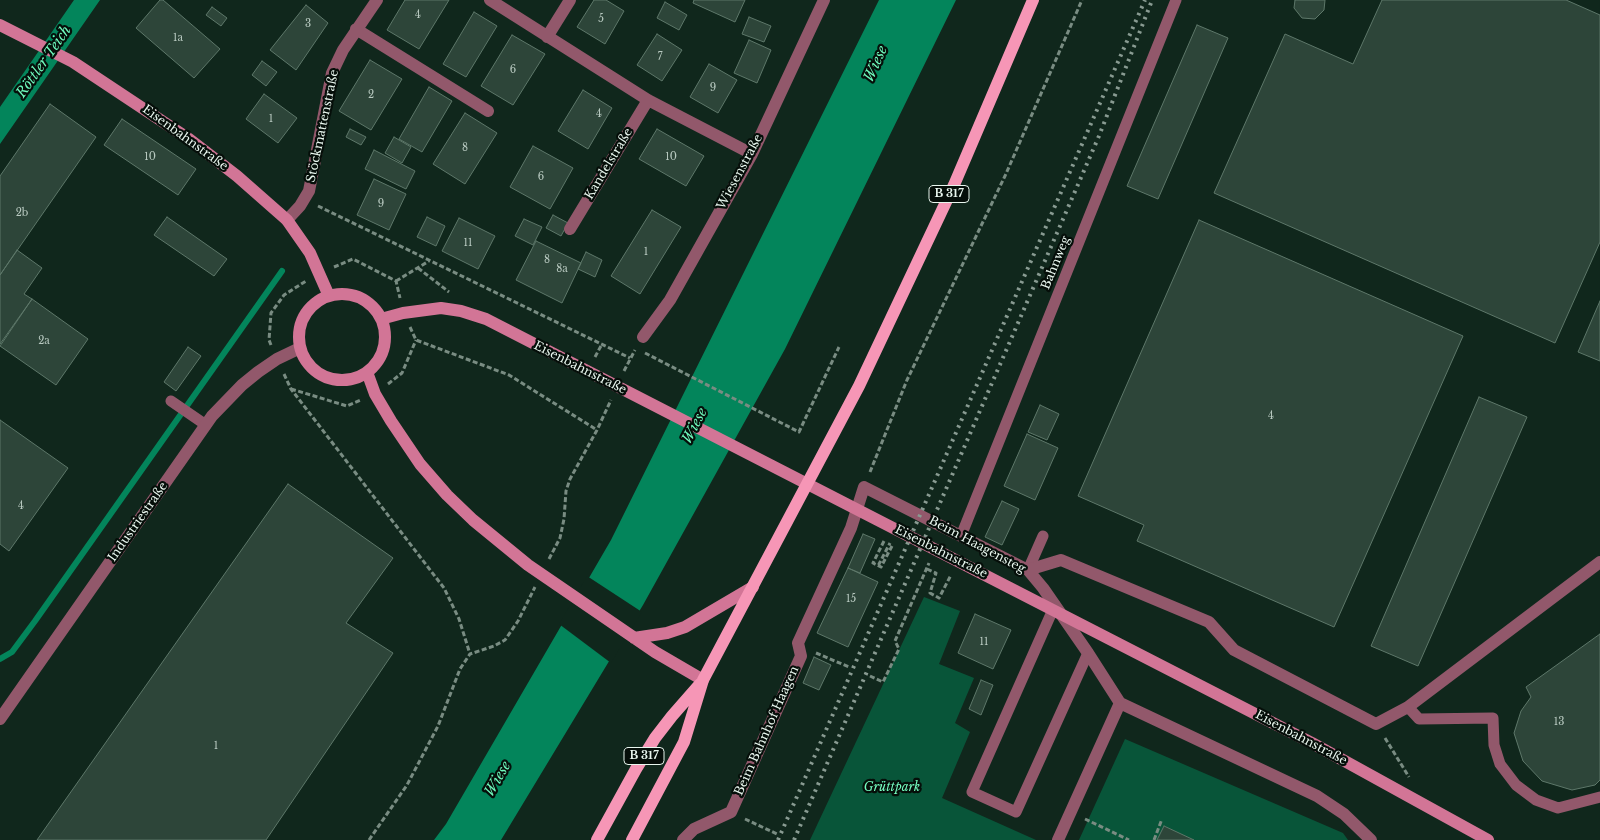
<!DOCTYPE html>
<meta charset="utf-8">
<style>
body{margin:0}
canvas{display:block;background:#10271c}
</style>
<canvas width="1600" height="840"></canvas>
<script>
const c = document.querySelector('canvas').getContext('2d');
c.lineJoin = 'round';
function fillPath(path, color) { c.fillStyle = color; c.fill(path, 'evenodd'); }
const poly = rows => new Path2D(rows.map(r => 'M' + r).join(''));
function stroke(path, color, width, dash) { c.strokeStyle = color; c.lineWidth = width; c.lineCap = dash ? 'butt' : 'round'; c.setLineDash(dash || []); c.stroke(path); }
function drawText(font, color, halo, rows, align = 'center') {
  c.font = font + ' "Libre Baskerville",serif'; c.lineWidth = 4.5; c.setLineDash([]); c.textBaseline = 'middle'; c.strokeStyle = halo; c.fillStyle = color; for (const [text, x, y, turn = 0] of rows) {
    c.save(); c.translate(x, y); c.rotate((+turn || 0) * Math.PI / 180); c.textAlign = isNaN(turn) ? turn : align; if (halo) c.strokeText(text, 0, 0); c.fillText(text, 0, 0); c.restore();
  }
}
fillPath(poly([
 [924,597,960,611,939,664,974,678,955,723,970,732,942,798,1036,840,810,840],
 [1125,739,1343,833,1348,840,1079,840]
]), '#085539');
fillPath(poly([
 [74,0,100,0,0,144,0,107],
 [879,0,956,0,785,349,643,605,501,840,434,840,446,824,611,540]
]), '#03855b');
fillPath(poly([
 [587,576,642,612,611,663,559,624]
]), '#10271c');
stroke(poly([
 [0,659,12,652,35,621,282,271]
]), '#03855b', 6);
const building = poly([
 [160,0,163,0,220,49,194,78,136,28,160,0],
 [405,0,449,0,419,49,387,30,405,0],
 [594,0,606,0,624,11,605,44,577,27,594,0],
 [694,0,745,0,735,22,693,3,694,0],
 [1295,0,1325,0,1324,10,1315,19,1302,18,1294,8,1295,0],
 [1382,0,1566,0,1600,15,1600,242,1555,343,1214,193,1285,34,1353,64,1382,0],
 [665,2,687,15,679,30,657,18,665,2],
 [306,5,328,23,296,70,270,50,306,5],
 [212,7,227,18,221,26,206,15,212,7],
 [474,12,497,26,466,77,443,64,474,12],
 [749,17,771,26,764,42,742,34,749,17],
 [1197,25,1228,38,1158,199,1127,186,1197,25],
 [657,34,682,50,662,81,637,65,657,34],
 [512,35,545,54,513,105,481,86,512,35],
 [749,40,771,50,757,83,734,73,749,40],
 [370,60,402,79,371,130,339,111,370,60],
 [262,61,277,72,266,86,252,75,262,61],
 [709,64,737,80,718,113,690,97,709,64],
 [429,87,452,101,422,152,399,139,429,87],
 [583,90,612,108,588,149,558,131,583,90],
 [264,94,297,118,278,143,246,119,264,94],
 [50,104,96,137,0,275,0,176,50,104],
 [465,113,497,133,465,184,433,164,465,113],
 [122,119,196,169,178,195,104,145,122,119],
 [350,129,366,137,361,145,346,137,350,129],
 [657,129,704,156,686,186,639,159,657,129],
 [394,137,411,147,402,163,385,153,394,137],
 [533,146,573,168,550,209,510,187,533,146],
 [374,150,415,171,406,189,365,169,374,150],
 [374,179,406,194,389,230,357,215,374,179],
 [652,210,681,227,640,294,611,276,652,210],
 [553,215,568,223,561,236,546,228,553,215],
 [167,217,227,259,214,276,154,235,167,217],
 [427,217,445,226,436,246,417,237,427,217],
 [459,218,495,236,478,269,442,251,459,218],
 [524,219,542,227,533,245,515,236,524,219],
 [1199,220,1463,336,1334,627,1137,541,1144,525,1078,496,1199,220],
 [536,241,581,263,562,303,516,280,536,241],
 [17,250,42,268,24,294,32,299,0,344,0,275,17,250],
 [586,252,602,260,595,277,578,269,586,252],
 [32,299,88,339,56,385,0,346,32,299],
 [1600,301,1600,361,1578,352,1600,301],
 [188,347,201,356,176,391,164,382,188,347],
 [1479,397,1527,417,1418,666,1371,646,1479,397],
 [1040,405,1059,414,1047,440,1028,432,1040,405],
 [0,420,68,468,9,551,0,544,0,420],
 [1027,434,1058,448,1035,500,1004,486,1027,434],
 [288,484,393,558,346,623,393,653,266,840,37,840,288,484],
 [1002,501,1019,509,1002,545,985,537,1002,501],
 [863,534,875,539,860,573,848,568,863,534],
 [848,568,878,582,848,647,817,633,848,568],
 [975,614,1011,630,993,669,958,653,975,614],
 [1600,634,1600,780,1595,785,1572,790,1542,781,1523,761,1514,733,1521,711,1531,697,1526,687,1600,634],
 [814,657,831,665,819,690,803,683,814,657],
 [981,680,993,685,981,715,969,709,981,680],
 [1164,826,1194,840,1157,840,1164,826]
]);
fillPath(building, '#2d4539');
stroke(building, '#5d7769', 1);
stroke(poly([
 [318,206,630,358],
 [334,267,353,259,396,281,400,298],
 [418,268,449,292],
 [396,281,429,261],
 [410,327,416,340,509,375,597,430],
 [271,345,269,340,271,313,284,295,306,281],
 [645,353,799,432,839,347],
 [595,357,602,344],
 [624,371,635,350],
 [284,374,291,389,444,588,459,619,470,654],
 [388,384,402,373,416,340],
 [291,389,347,406,361,400],
 [870,472,907,380,1005,176,1082,0],
 [884,541,873,563,881,567,892,546],
 [549,559,560,538,564,519,566,491,570,479,597,430,611,400],
 [880,565,879,564,890,543],
 [927,569,936,573,930,593,939,598,951,575],
 [816,653,849,667],
 [870,676,883,682,899,649,895,641,929,563],
 [1385,738,1409,777],
 [745,819,777,834],
 [1085,819,1129,840],
 [369,840,407,785,438,726,460,669,470,654,494,646,505,640,518,621,535,587],
 [1154,840,1162,819]
]), '#798c82', 3, [5, 2.5]);
stroke(poly([
 [171,401,206,425],
 [961,536,1176,0],
 [1028,570,1043,536],
 [1055,605,972,792,1016,812,1088,653],
 [1408,707,1419,719,1493,718,1494,745,1500,764,1516,785,1536,800,1558,808,1600,797]
]), '#92586b', 11);
stroke(poly([
 [490,0,648,100,752,154],
 [356,29,488,111],
 [547,37,570,0],
 [287,220,300,206,309,191,332,73,343,50,377,0],
 [570,229,648,100],
 [643,337,670,300,752,154,824,0],
 [1028,570,1061,560,1209,622,1234,650,1376,724,1408,707,1600,562],
 [0,719,212,416,242,385,258,372,277,359,300,348],
 [683,840,694,829,731,812,801,656,798,643,851,528,864,487,1028,570,1043,588,1088,653,1120,703,1317,796,1344,814,1371,840],
 [1058,840,1120,703]
]), '#92586b', 12);
stroke(poly([
 [0,25,73,62,189,139,237,176,287,220,310,253,329,296],
 '299 337a43 43 0 1 1 86 0a43 43 0 1 1-86 0Z',
 [381,319,403,313,441,308,461,311,486,319,1312,743,1488,840],
 [367,372,375,394,391,421,420,464,447,495,473,520,528,565,655,652,703,680],
 [634,638,667,633,685,627,753,587]
]), '#d27596', 12);
stroke(poly([
 [597,840,636,769,655,738,672,716,700,684],
 [632,840,684,742,703,680,859,386,954,185,1033,0]
]), '#f696b6', 12);
stroke(poly([
 [778,840,1145,0],
 [794,840,1099,136,1151,3]
]), '#899b92', 4, [2.5, 5]);
drawText('10px', '#b9cac1', null, [
 ["4",418,15],
 ["5",601,19],
 ["3",308,24],
 ["1a",178,38],
 ["7",660,57],
 ["6",513,70],
 ["9",713,88],
 ["2",371,95],
 ["4",599,114],
 ["1",271,119],
 ["8",465,148],
 ["10",150,157],
 ["10",671,157],
 ["6",541,177],
 ["9",381,204],
 ["2b",22,213],
 ["11",468,243],
 ["1",646,252],
 ["8",547,260],
 ["8a",562,269],
 ["2a",44,341],
 ["4",1271,416],
 ["4",21,506],
 ["15",851,599],
 ["11",984,642],
 ["13",1559,722],
 ["1",216,746]
]);
for (const [x, y, w] of [
 [949,194,40],
 [644,756,40]
]) { const box = new Path2D(); box.roundRect(x - w / 2, y - 8.5, w, 17, 4); c.fillStyle = '#050e09'; c.fill(box); stroke(box, '#e8f6ee', 1); }
drawText('bold 11px', '#e8f6ee', null, [
 ["B 317",949,194],
 ["B 317",644,756]
]);
drawText('12px', '#e8f6ee', '#050e09', [
 ["Stöckmattenstraße",323,126,-78],
 ["Eisenbahnstraße",185,138,36],
 ["Kandelstraße",609,164,-59],
 ["Wiesenstraße",740,172,-62],
 ["Bahnweg",1056,263,-68],
 ["Eisenbahnstraße",580,368,27],
 ["Industriestraße",138,522,-55],
 ["Beim Haagensteg",977,545,28],
 ["Eisenbahnstraße",941,552,27],
 ["Beim Bahnhof Haagen",767,731,-66],
 ["Eisenbahnstraße",1301,738,28]
]);
drawText('italic 12px', '#75fec1', '#050e09', [
 ["Grüttpark",892,788]
]);
drawText('italic 14px', '#6ff9bd', '#050e09', [
 ["Röttler Teich",44,62,-55],
 ["Wiese",876,64,-66],
 ["Wiese",695,426,-62],
 ["Wiese",498,779,-60]
]);
</script>
